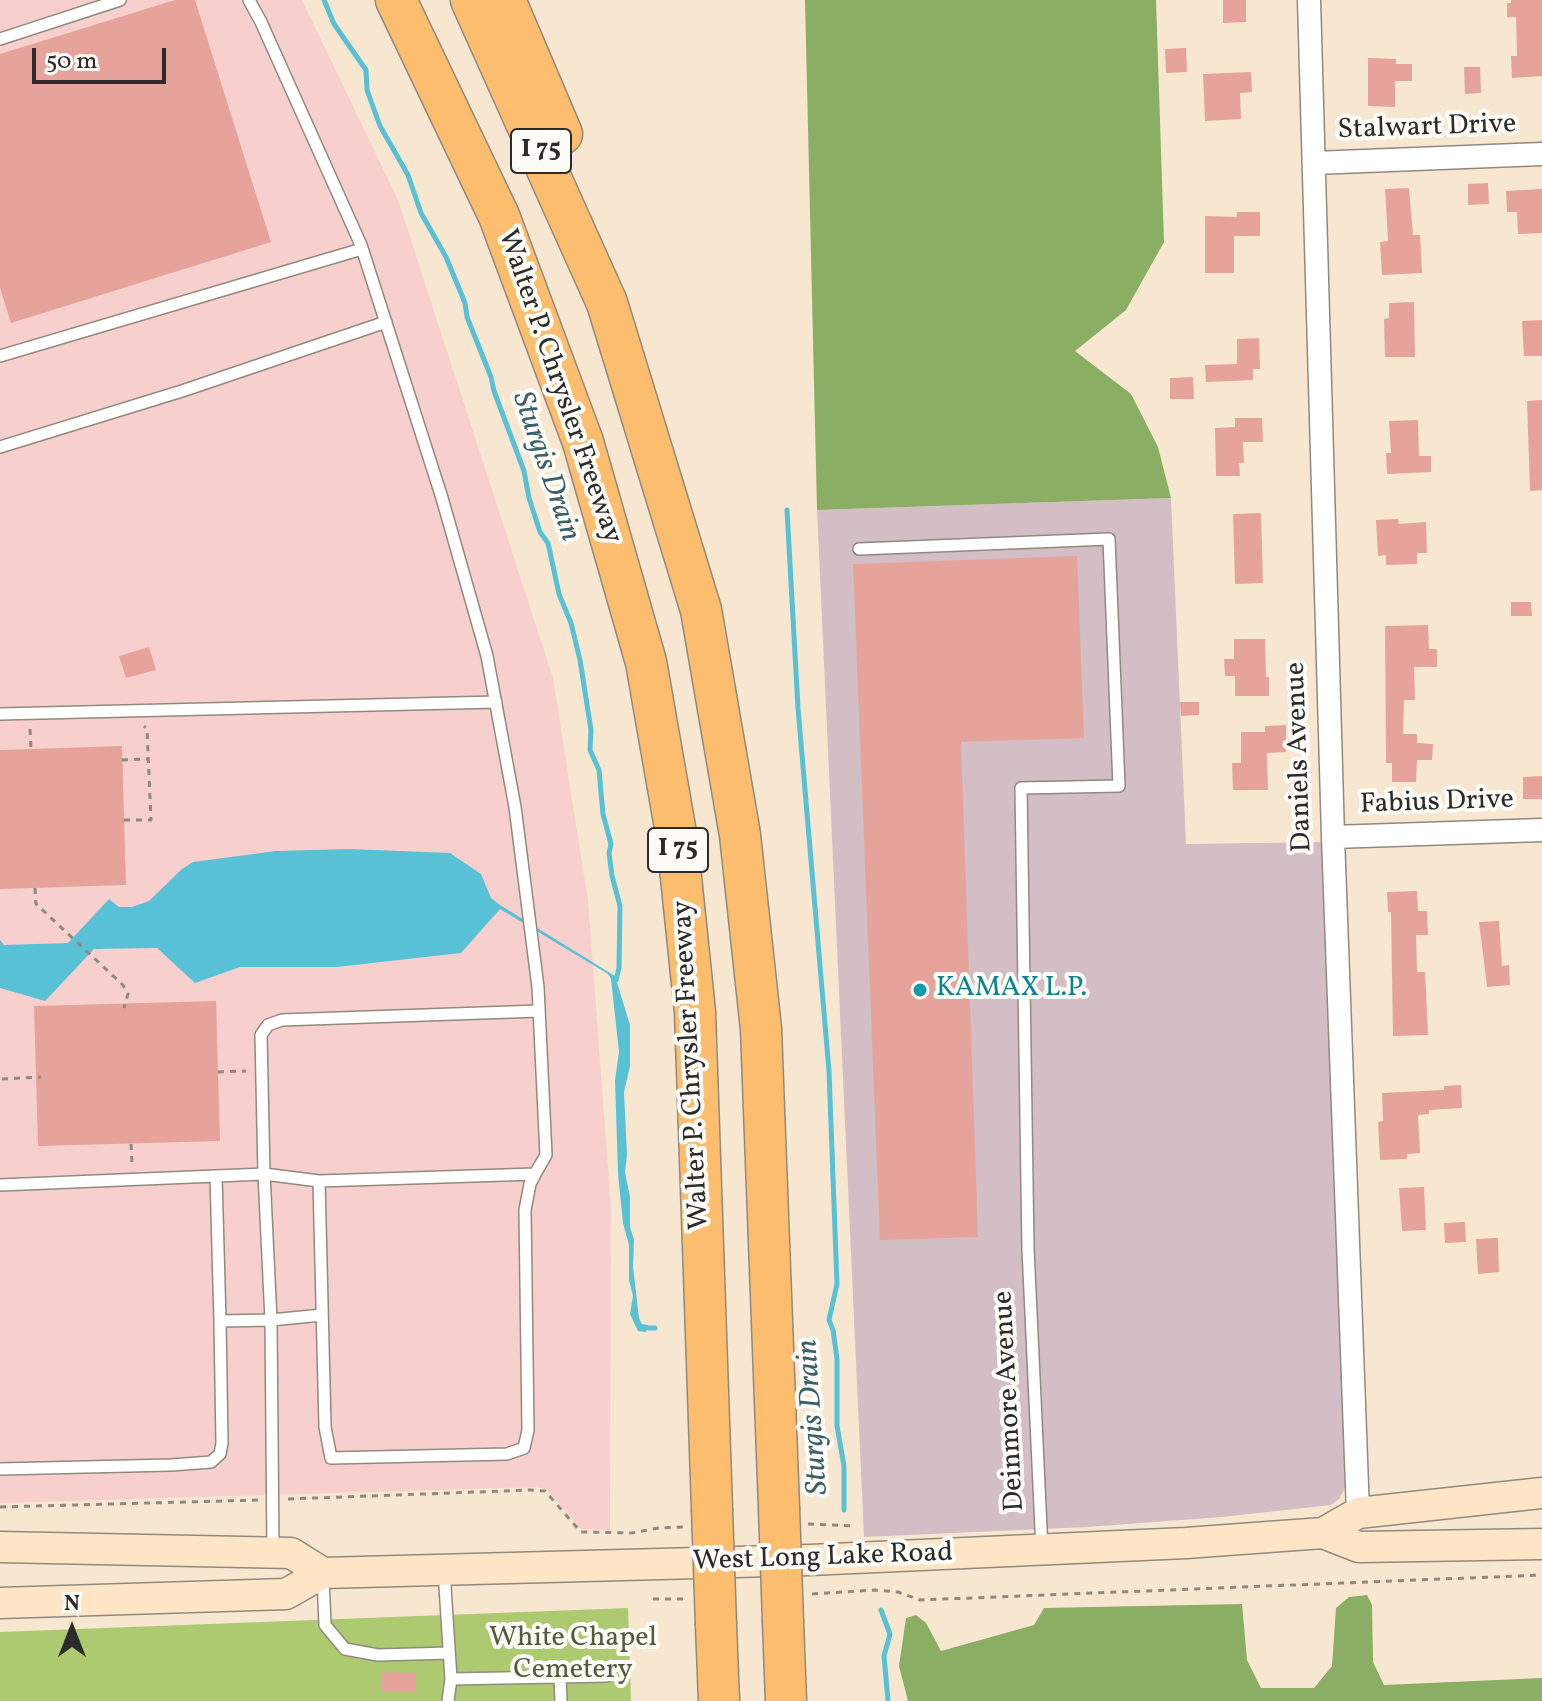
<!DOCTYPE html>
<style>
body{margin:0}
#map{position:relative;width:1542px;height:1701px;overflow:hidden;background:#f7e7d1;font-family:Vollkorn,serif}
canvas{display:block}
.north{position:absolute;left:32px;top:1589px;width:80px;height:80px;-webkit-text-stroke:6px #fdfcf7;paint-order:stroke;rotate:0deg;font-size:22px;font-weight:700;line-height:32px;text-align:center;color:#2b2b2b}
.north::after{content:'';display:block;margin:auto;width:28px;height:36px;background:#2b2b2b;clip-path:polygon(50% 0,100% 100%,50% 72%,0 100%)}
.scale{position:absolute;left:32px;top:48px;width:134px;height:36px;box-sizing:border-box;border:4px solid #2b2b2b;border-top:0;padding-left:10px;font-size:24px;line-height:28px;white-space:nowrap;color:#2b2b2b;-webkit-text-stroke:6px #fdfcf7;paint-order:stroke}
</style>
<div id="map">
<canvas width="1542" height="1701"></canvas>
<div class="north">N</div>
<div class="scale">50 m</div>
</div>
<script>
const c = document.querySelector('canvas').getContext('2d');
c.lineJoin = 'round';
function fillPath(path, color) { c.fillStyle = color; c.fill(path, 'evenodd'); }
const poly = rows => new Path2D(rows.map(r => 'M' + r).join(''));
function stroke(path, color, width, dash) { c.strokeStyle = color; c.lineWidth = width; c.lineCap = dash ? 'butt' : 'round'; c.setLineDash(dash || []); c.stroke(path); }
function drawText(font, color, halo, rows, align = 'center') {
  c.font = font + ' Vollkorn,serif'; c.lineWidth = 8; c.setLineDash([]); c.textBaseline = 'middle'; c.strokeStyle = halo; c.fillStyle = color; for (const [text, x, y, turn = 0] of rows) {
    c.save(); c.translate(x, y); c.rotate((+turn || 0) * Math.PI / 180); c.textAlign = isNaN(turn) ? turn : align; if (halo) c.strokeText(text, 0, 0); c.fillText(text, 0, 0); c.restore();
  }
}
fillPath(poly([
 [0,0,302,0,398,200,553,678,588,901,611,1207,610,1530,581,1529,547,1490,537,1487,0,1503]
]), '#f7d0ce');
fillPath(poly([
 [1171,498,1186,844,1326,842,1346,1486,1339,1499,1331,1505,1222,1517,1087,1527,864,1537,817,510]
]), '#d2bec4');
fillPath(poly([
 [628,1608,631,1701,0,1701,0,1632]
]), '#adca71');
fillPath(poly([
 [805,0,1156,0,1164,242,1126,310,1075,351,1131,394,1158,447,1171,498,817,510],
 [1367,1595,1372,1605,1373,1662,1384,1685,1542,1678,1542,1701,908,1701,899,1666,906,1618,916,1615,926,1623,941,1651,1034,1625,1044,1608,1242,1604,1247,1660,1261,1688,1314,1688,1332,1666,1336,1608,1349,1597]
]), '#8aae63');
fillPath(poly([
 [349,849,450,853,481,874,491,898,500,905,615,976,630,1025,630,1066,624,1092,627,1155,625,1172,630,1197,630,1227,634,1240,633,1267,639,1318,642,1324,648,1325,646,1332,638,1331,630,1314,633,1296,629,1280,629,1245,623,1223,618,1174,615,1080,619,1052,611,979,608,974,500,909,461,953,337,967,240,967,195,983,157,948,94,949,45,1001,0,988,0,940,4,945,68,943,109,899,119,907,132,907,149,901,182,869,193,862,276,851]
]), '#59c1d6');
stroke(poly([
 [324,0,334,24,366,70,367,90,380,126,408,175,421,213,446,257,465,303,467,317,491,377,494,391,524,471,529,498,540,532,548,543,559,594,571,623,580,660,591,730,590,750,599,770,603,814,611,844,609,853,612,876,620,906,619,968,616,980],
 [787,510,798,708,829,1071,837,1284,829,1320,833,1330,837,1359,837,1426,844,1466,844,1510],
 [648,1328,655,1328],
 [881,1610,890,1634,884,1656,888,1701]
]), '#59c1d6', 5);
fillPath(poly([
 [175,0,195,0,271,242,11,323,0,288,0,54],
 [1223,0,1246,0,1246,22,1223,23],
 [1511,0,1542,0,1542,76,1512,78,1511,56,1517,56,1516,17,1507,17,1507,3,1511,3],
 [1186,48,1187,72,1166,73,1165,49],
 [1368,58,1396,59,1396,64,1412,64,1412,81,1395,81,1395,107,1368,106],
 [1464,67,1480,67,1481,93,1465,94],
 [1251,72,1252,92,1240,93,1241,119,1205,121,1203,74],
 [1488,183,1489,204,1468,205,1468,184],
 [1409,188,1413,235,1420,235,1422,273,1382,275,1380,242,1388,241,1385,189],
 [1542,189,1542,233,1518,234,1517,212,1507,212,1506,191],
 [1237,212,1260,212,1260,236,1234,236,1234,273,1205,273,1205,216,1237,217],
 [1414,302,1415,357,1385,357,1384,319,1389,318,1389,303],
 [1542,320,1542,356,1524,356,1522,321],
 [1259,338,1260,369,1253,369,1253,380,1206,382,1205,365,1237,364,1237,339],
 [1193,377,1194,399,1170,399,1170,378],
 [1542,400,1542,490,1530,491,1527,401],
 [1235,418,1262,418,1263,442,1243,442,1244,463,1239,463,1240,476,1216,476,1215,428,1235,427],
 [1418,420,1419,456,1431,456,1431,472,1387,474,1386,453,1391,453,1389,421],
 [1261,513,1263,583,1235,584,1233,514],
 [1398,519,1399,524,1426,522,1427,553,1417,553,1417,564,1386,565,1386,555,1378,556,1376,520],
 [1077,556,1084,738,961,742,978,1237,880,1240,853,564],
 [1511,602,1531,602,1532,616,1511,616],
 [1428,625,1429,649,1437,649,1437,667,1414,667,1415,700,1404,700,1403,734,1417,734,1417,743,1433,744,1432,760,1417,760,1416,782,1392,782,1392,763,1386,763,1385,626],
 [1234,639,1265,639,1266,677,1269,677,1269,696,1235,696,1235,676,1225,676,1224,659,1234,659],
 [149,647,156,670,126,678,119,656],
 [1180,702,1199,702,1199,715,1181,716],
 [1286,725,1286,752,1267,753,1268,790,1233,790,1232,763,1241,763,1241,732,1265,732,1265,726],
 [122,746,126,885,0,889,0,750],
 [1542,776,1542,799,1523,799,1523,777],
 [1417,891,1418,911,1427,911,1428,935,1416,935,1417,972,1425,972,1428,1035,1393,1036,1391,912,1388,912,1387,892],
 [1499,921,1502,966,1509,965,1510,985,1487,987,1479,922],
 [216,1001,220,1141,38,1146,34,1006],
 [1461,1085,1462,1108,1429,1110,1429,1114,1418,1115,1420,1153,1407,1154,1407,1159,1380,1160,1378,1122,1383,1121,1382,1093,1444,1090,1444,1086],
 [1424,1187,1426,1230,1402,1231,1399,1188],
 [1465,1222,1466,1242,1445,1243,1444,1223],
 [1498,1238,1499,1272,1478,1274,1476,1239],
 [382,1672,415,1673,415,1692,381,1691]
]), '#e6a39b');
const service = poly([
 [249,0,261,22,361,245,442,498,487,656,515,807,538,987,546,1155,535,1174,530,1184,525,1210,528,1430,524,1448,507,1454,331,1458,325,1427,319,1181,535,1174],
 [0,39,120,0],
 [0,356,362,249],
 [0,447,182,391,386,322],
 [859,549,1109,539,1119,786,1021,788,1028,1249,1042,1550],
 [0,714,496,702],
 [319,1181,264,1174,261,1035,268,1025,282,1020,539,1011],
 [0,1185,264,1174,271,1320,273,1552],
 [220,1321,271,1320,322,1315],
 [0,1469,171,1465,211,1462,220,1454,222,1443,220,1321,216,1176],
 [444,1571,451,1679,448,1701],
 [323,1577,325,1625,345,1649,378,1655,449,1653],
 [560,1677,561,1701],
 [451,1679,607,1676]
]);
const minor = poly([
 [1309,0,1333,837,1358,1513],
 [1314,163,1542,154],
 [1333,837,1542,830]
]);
const secondary = poly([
 [1323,1533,1358,1513,1542,1493],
 [0,1547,291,1553,323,1573],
 [0,1603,286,1594,323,1573,810,1560,1186,1543,1323,1533,1359,1547,1542,1544]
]);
const motorway = poly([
 [396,0,499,216,583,442,646,662,677,839,695,1012,712,1509],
 [471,0,607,303,701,610,740,835,761,1029,779,1508],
 [505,0,562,134],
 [783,1622,786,1701],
 [716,1625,719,1701]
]);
stroke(service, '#91897e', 14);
stroke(minor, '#91897e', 25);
stroke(secondary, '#91897e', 33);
stroke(motorway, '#91897e', 43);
stroke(poly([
 [30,729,31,749],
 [122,760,148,759],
 [124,820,151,820,147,729,144,726],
 [35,888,36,904,123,985,128,994,124,1008],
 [218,1072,246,1071],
 [2,1079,41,1077],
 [131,1144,132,1164],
 [288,1499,531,1490,545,1491,581,1532,632,1533,658,1528,684,1527],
 [0,1507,260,1500],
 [808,1524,856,1526],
 [812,1594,875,1590,898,1592,920,1600,1542,1575],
 [653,1599,685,1599]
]), '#91897e', 3, [6, 6]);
stroke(service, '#fff', 11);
stroke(minor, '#fff', 22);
stroke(secondary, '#fee5c5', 30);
stroke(motorway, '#fcbd6f', 40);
const motorwayBridge = poly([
 [779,1508,783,1622],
 [712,1509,716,1625]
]);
stroke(motorwayBridge, '#91897e', 43, []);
stroke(motorwayBridge, '#fcbd6f', 40);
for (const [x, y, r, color] of [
 [920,990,8,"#0f9aa8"]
]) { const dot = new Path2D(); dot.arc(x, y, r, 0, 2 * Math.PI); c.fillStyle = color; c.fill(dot); stroke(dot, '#fdfcf7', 3); }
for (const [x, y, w] of [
 [541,151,60],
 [678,850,60]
]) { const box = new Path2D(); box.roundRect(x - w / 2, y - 22, w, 44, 6); c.fillStyle = '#fdfcf7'; c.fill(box); stroke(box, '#2b2b2b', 2); }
drawText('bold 26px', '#2b2b2b', null, [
 ["I 75",541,151],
 ["I 75",678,850]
]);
drawText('28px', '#2b2b2b', '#fdfcf7', [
 ["Stalwart Drive",1427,129,-2],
 ["Walter P. Chrysler Freeway",558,387,71],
 ["Daniels Avenue",1301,757,-92],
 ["Fabius Drive",1437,804,-2],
 ["Walter P. Chrysler Freeway",693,1065,-93],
 ["Deinmore Avenue",1011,1401,-93],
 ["West Long Lake Road",823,1559,-2]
]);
drawText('28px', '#0d838f', '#fdfcf7', [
 ["KAMAX L.P.",936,990]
], 'left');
drawText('28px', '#525b40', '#fdfcf7', [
 ["White Chapel",573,1640],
 ["Cemetery",573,1672]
]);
drawText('italic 30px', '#3b6067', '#fdfcf7', [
 ["Sturgis Drain",544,467,71],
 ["Sturgis Drain",815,1417,-94]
]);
</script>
